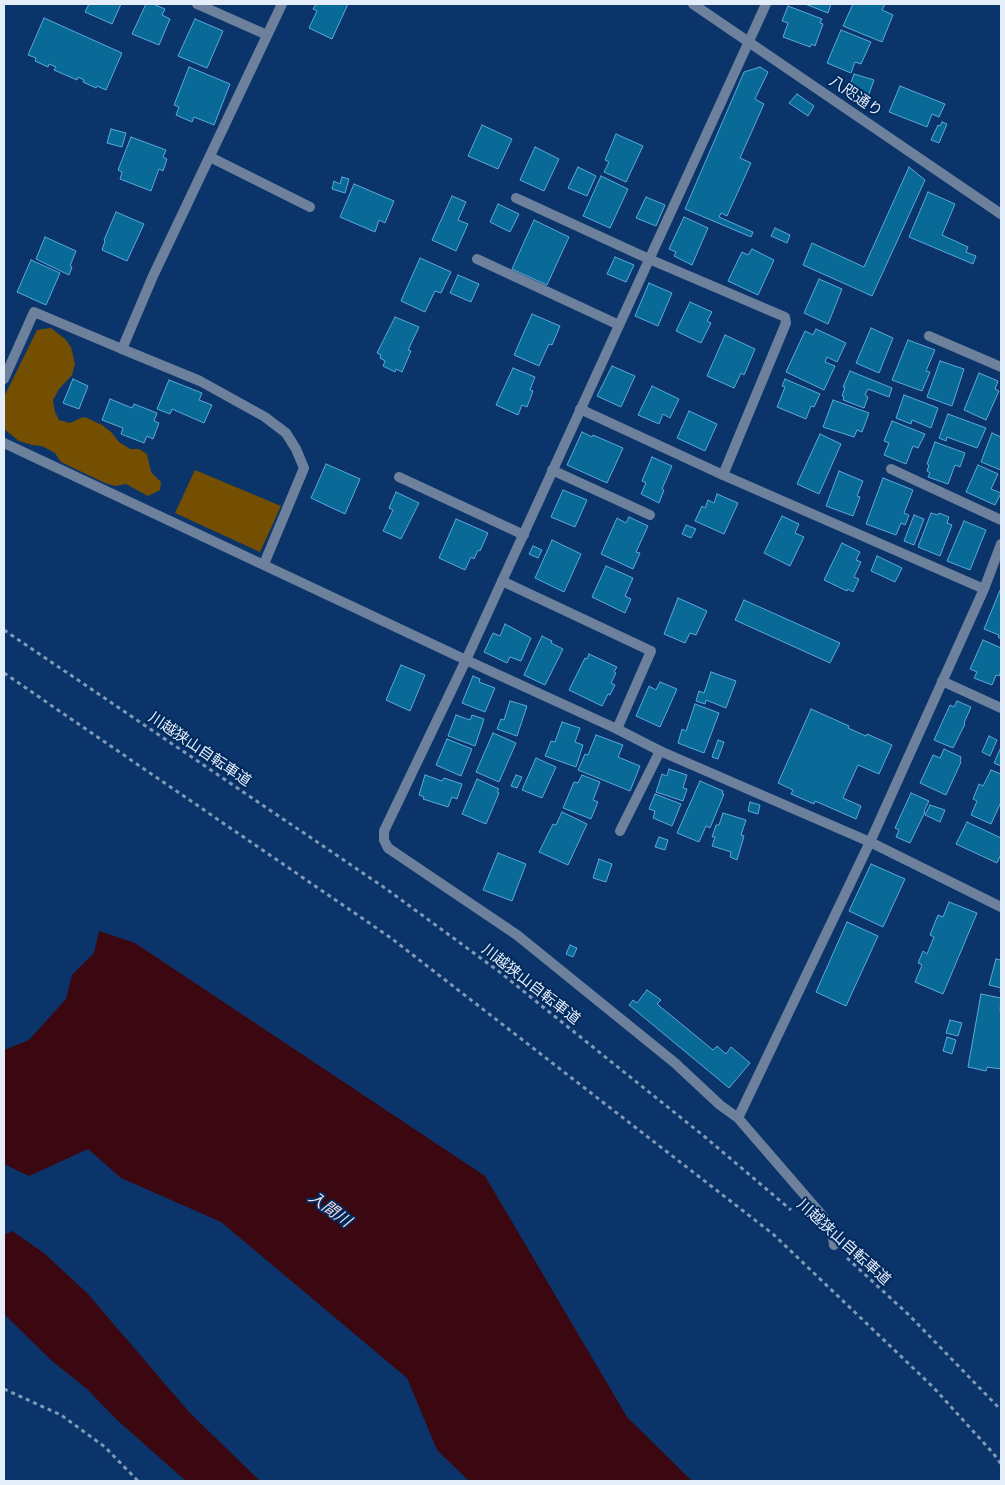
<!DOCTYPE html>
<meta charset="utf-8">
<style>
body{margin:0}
#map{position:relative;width:1005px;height:1485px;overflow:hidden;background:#0b356a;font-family:"Exo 2",sans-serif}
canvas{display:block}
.frame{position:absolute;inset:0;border:5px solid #e4edfa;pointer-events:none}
</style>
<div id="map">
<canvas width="1005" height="1485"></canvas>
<div class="frame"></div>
</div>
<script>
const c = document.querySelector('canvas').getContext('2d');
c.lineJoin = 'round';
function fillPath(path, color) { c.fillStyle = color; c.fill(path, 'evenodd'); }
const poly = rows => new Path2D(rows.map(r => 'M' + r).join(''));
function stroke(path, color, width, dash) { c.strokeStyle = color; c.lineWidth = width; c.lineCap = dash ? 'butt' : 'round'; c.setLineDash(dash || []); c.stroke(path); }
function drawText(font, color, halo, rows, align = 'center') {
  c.font = font + ' "Exo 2","Noto Sans JP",sans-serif'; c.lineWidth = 4; c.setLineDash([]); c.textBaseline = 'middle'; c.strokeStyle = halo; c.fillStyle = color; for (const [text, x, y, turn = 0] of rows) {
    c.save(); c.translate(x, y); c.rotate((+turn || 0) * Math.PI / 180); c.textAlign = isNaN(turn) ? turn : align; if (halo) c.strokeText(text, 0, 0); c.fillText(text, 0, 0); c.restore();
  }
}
fillPath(poly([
 [51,328,65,339,71,347,75,364,72,375,59,389,53,400,55,412,59,420,70,423,83,417,87,418,102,425,111,432,119,442,130,449,139,449,147,454,151,472,161,482,160,490,148,496,126,484,115,486,105,483,61,462,55,453,42,446,32,445,19,441,4,429,4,397,37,330],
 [195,470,281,506,260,552,175,513]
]), '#754f01');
fillPath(poly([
 [99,931,135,943,485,1176,627,1417,692,1481,469,1481,437,1450,407,1378,221,1222,121,1178,88,1149,29,1176,4,1164,4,1050,29,1040,66,999,72,975,94,953],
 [12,1231,44,1253,87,1293,189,1412,260,1481,186,1481,117,1420,86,1388,52,1361,4,1314,4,1235]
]), '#3b0710');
const building = poly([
 [89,4,121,4,112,24,85,12,89,4],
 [146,4,153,4,165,9,162,15,170,19,159,45,132,34,146,4],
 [316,4,348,4,332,39,309,28,317,11,313,9,316,4],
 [805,4,831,4,828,13,805,4],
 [853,4,885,4,882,10,893,15,882,42,843,26,853,4],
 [788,6,822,19,820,23,823,24,815,46,812,44,810,47,783,37,788,23,782,21,788,6],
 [44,18,122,53,106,90,97,86,96,88,83,82,84,80,78,77,77,80,54,70,56,67,49,64,48,67,35,61,36,58,28,55,44,18],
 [195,19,223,31,207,68,178,56,195,19],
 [841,30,871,42,861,64,855,62,851,73,827,63,841,30],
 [189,67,230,84,214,125,194,117,192,122,176,115,179,107,174,105,189,67],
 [760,67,768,72,755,99,764,104,740,158,751,163,727,216,721,213,719,217,753,232,751,237,685,209,744,72,760,67],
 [854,74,874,80,868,97,848,91,854,74],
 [900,86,945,104,939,117,932,114,927,127,889,112,900,86],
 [797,94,814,106,808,116,789,103,797,94],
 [942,122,947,124,939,143,931,140,938,125,940,126,942,122],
 [482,125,512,139,498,169,468,156,482,125],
 [111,129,126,133,122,147,107,143,111,129],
 [616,134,643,146,626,182,604,172,609,162,605,160,616,134],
 [131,137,166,150,163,157,167,159,163,171,159,169,151,191,120,179,122,172,118,170,131,137],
 [535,147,559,159,544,191,520,180,535,147],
 [578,167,596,176,587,196,568,188,578,167],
 [909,167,925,180,872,296,803,265,812,243,864,267,909,167],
 [601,176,628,189,610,228,583,216,601,176],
 [342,177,349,179,345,193,332,189,334,181,340,184,342,177],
 [354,184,394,201,385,223,379,220,375,232,340,217,354,184],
 [928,192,955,204,942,235,968,247,966,252,976,256,973,264,909,237,928,192],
 [452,196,466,202,458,220,468,224,456,251,432,240,452,196],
 [646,197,665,205,656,226,636,218,646,197],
 [498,204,519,214,510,232,490,222,498,204],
 [116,212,144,224,127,261,102,250,105,241,104,240,116,212],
 [684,217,708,228,692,265,674,256,676,252,669,249,684,217],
 [534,220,569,237,547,285,512,269,534,220],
 [775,228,790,235,787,243,771,236,775,228],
 [45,237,76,251,70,266,72,267,69,275,36,259,45,237],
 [752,249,774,260,758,295,728,281,742,252,748,255,752,249],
 [615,257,634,265,626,282,607,274,615,257],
 [420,258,451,272,441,293,435,291,425,312,401,301,420,258],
 [31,260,60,273,46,305,17,292,31,260],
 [458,275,479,284,471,302,450,293,458,275],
 [819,279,842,289,828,324,804,313,819,279],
 [649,283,672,293,658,326,635,316,649,283],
 [690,302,712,312,707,321,711,323,701,343,676,331,690,302],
 [532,314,560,326,552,345,549,344,539,366,514,355,532,314],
 [395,317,419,327,408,350,411,351,402,372,396,369,395,372,383,366,385,361,380,358,381,355,377,353,395,317],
 [871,328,893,338,879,373,856,363,871,328],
 [816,329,846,343,837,362,827,357,825,362,835,366,824,390,786,372,805,331,813,335,816,329],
 [725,335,755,349,744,375,741,373,734,388,707,376,725,335],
 [908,340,935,350,926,371,930,372,922,391,892,380,908,340],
 [940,361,964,369,952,406,927,397,940,361],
 [612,366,635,376,621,407,597,396,612,366],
 [513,368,535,377,530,390,533,391,527,407,522,405,518,415,496,405,513,368],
 [850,371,892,388,889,397,868,389,865,395,868,397,864,408,843,400,844,397,842,396,845,387,843,387,850,371],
 [979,373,998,381,995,389,999,391,986,420,964,410,979,373],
 [73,379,88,386,79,409,63,403,73,379],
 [785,379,820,394,814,407,811,406,806,419,777,407,785,387,782,386,785,379],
 [169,380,202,393,199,400,212,405,204,423,172,409,170,414,157,409,169,380],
 [652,386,679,399,670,418,663,414,659,424,638,415,652,386],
 [904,395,938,408,931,428,912,420,911,424,896,418,904,395],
 [110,399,132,408,134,404,157,413,154,421,159,423,153,439,147,436,144,443,121,434,123,428,102,420,110,399],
 [833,400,869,413,862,432,857,430,854,437,823,427,833,400],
 [689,411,717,424,705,451,677,438,689,411],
 [948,414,986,428,977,448,947,437,946,441,939,438,948,414],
 [892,421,925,434,918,448,913,446,906,464,884,455,889,443,884,441,892,421],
 [582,432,592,437,593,435,623,448,607,483,567,465,582,432],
 [992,433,1001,437,1001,470,981,462,992,433],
 [820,434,841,444,819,494,797,484,820,434],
 [935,442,965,453,960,467,955,465,948,484,928,477,930,473,927,471,929,465,927,464,935,442],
 [652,457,672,466,662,489,664,490,659,503,641,494,646,483,642,481,652,457],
 [326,464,360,479,345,514,311,498,326,464],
 [978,465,998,474,991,489,1001,493,995,505,966,492,978,465],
 [839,471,863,481,857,496,860,497,853,516,826,506,839,471],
 [883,478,913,490,904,513,909,515,905,525,901,523,896,535,866,524,883,478],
 [563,490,587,500,575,527,551,517,563,490],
 [396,492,419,503,401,539,383,531,393,510,389,508,396,492],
 [717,494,738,503,724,534,695,521,702,506,705,508,708,500,714,503,717,494],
 [931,513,938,515,939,513,949,517,947,523,952,525,940,556,918,547,931,513],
 [914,515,924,519,914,545,904,541,914,515],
 [782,516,799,524,795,533,804,537,790,566,764,553,782,516],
 [629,517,648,526,636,552,640,553,633,569,601,554,617,518,626,523,629,517],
 [456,519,488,533,480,551,478,550,474,559,471,557,465,570,439,558,456,519],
 [964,521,986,530,970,570,947,561,964,521],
 [686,525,696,529,691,538,682,534,686,525],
 [552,540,581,554,564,592,535,578,552,540],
 [842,543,860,552,856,560,861,562,854,577,859,579,853,592,848,589,847,591,824,580,842,543],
 [533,546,542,550,538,558,529,554,533,546],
 [877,556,902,568,895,582,871,571,877,556],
 [606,566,633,578,625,596,631,599,625,613,592,597,606,566],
 [1001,588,1001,639,998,637,999,635,984,629,1001,588],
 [678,598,707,611,696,635,690,633,685,643,664,634,678,598],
 [744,600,840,643,830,663,735,620,744,600],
 [505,624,531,638,521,661,510,657,507,663,484,652,493,633,500,636,505,624],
 [542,636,552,641,551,643,563,649,545,685,524,675,542,636],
 [983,640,1001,648,1001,671,999,676,996,675,992,685,974,678,977,672,970,669,983,640],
 [589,654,617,667,614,672,616,673,611,683,615,685,610,695,608,694,602,706,569,690,585,658,587,659,589,654],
 [401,665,425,675,410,711,386,700,401,665],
 [711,672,736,681,726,708,706,700,705,704,696,701,699,691,704,693,711,672],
 [473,676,480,679,479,682,495,688,485,712,462,703,473,676],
 [660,682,677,689,660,727,636,716,649,686,656,690,660,682],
 [510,701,527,706,517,736,497,729,501,719,504,720,510,701],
 [957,701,971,707,964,723,965,724,953,748,934,740,950,705,954,707,957,701],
 [695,704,719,713,704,753,678,743,682,729,686,731,695,704],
 [811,709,849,726,848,728,866,736,867,734,892,745,879,774,858,765,843,798,861,806,856,819,815,801,814,804,791,794,793,790,778,783,811,709],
 [456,715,470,720,472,715,484,719,475,746,448,736,456,715],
 [562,722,580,728,575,742,583,745,576,767,545,756,551,741,555,742,562,722],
 [493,733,516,743,499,782,476,772,493,733],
 [596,735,623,745,618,757,640,766,630,791,578,770,585,754,588,755,596,735],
 [989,736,997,740,990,756,982,752,989,736],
 [447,739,472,749,461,776,436,765,447,739],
 [718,740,724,742,718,759,712,757,718,740],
 [1001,747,1001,766,994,763,1001,747],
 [944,749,961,757,960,761,961,762,946,795,920,783,933,755,940,758,944,749],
 [536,758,556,767,542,798,522,790,536,758],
 [669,769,687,775,683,788,687,789,683,801,656,792,662,774,667,776,669,769],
 [991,770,1001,774,1001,802,991,824,971,815,977,801,973,799,979,784,983,786,991,770],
 [425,775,442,781,444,778,462,784,457,799,452,797,448,807,423,799,424,797,419,795,425,775],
 [516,775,522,777,517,788,511,786,516,775],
 [582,775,600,782,593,800,598,802,591,819,563,808,574,782,578,783,582,775],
 [477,779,499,789,497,792,499,793,486,824,462,814,477,779],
 [700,781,723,791,722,794,724,794,710,828,706,826,699,842,677,833,700,781],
 [911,793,929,801,924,811,925,812,910,843,896,837,899,830,895,828,911,793],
 [655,794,681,804,672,826,653,818,655,811,649,809,655,794],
 [750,802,760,805,758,814,748,811,750,802],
 [930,805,945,810,940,822,925,815,930,805],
 [562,812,587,824,568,865,539,852,553,824,556,825,562,812],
 [723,813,746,820,741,835,744,836,737,860,730,857,731,852,712,846,715,837,712,837,716,825,719,825,723,813],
 [967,822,1001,838,1001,854,997,863,956,844,967,822],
 [659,837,668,840,665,850,655,847,659,837],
 [498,853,526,864,512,901,483,890,498,853],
 [599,859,612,864,606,882,593,878,599,859],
 [871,864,905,879,883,927,849,911,871,864],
 [949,902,977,913,943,994,915,982,922,965,918,963,923,951,927,954,934,937,930,935,938,915,943,917,949,902],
 [847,922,878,936,846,1006,816,992,847,922],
 [570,945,577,948,573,957,566,954,570,945],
 [996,959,1001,960,1001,993,1000,992,1001,988,989,985,996,959],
 [647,990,661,1000,657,1004,713,1050,717,1046,726,1054,731,1047,750,1063,729,1088,629,1005,633,1000,637,1003,647,990],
 [981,994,1001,998,1000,1011,1001,1011,1001,1069,987,1067,986,1071,968,1067,981,994],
 [950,1020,962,1023,958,1036,946,1033,950,1020],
 [947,1037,956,1040,952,1054,943,1051,947,1037]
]);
fillPath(building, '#0a6a97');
stroke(building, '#5ba9d8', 1);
stroke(poly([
 [4,630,385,888,497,970,705,1137,791,1210],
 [4,673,391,938,773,1234,933,1387,993,1453,1001,1464],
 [847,1258,909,1315,1001,1410],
 [4,1389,61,1415,105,1447,138,1481]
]), '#8199b9', 3, [4, 4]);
stroke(poly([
 [197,4,267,35],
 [210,157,310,207],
 [516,198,649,259,785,317,786,323,723,475],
 [477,259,619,325],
 [929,336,1001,367],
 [122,349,200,381,265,417,286,433,296,449,304,468,264,564],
 [891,469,1001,520],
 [552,470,650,515],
 [399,477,524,535],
 [502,581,651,651,617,729],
 [466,660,384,831,384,840,388,848,517,935,675,1063,720,1105,738,1118,821,1214,832,1230,834,1245],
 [942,681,1001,708],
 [620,831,660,751],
 [738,1118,870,842]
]), '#6e819c', 10);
stroke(poly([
 [693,4,1001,214],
 [766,4,466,660,617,729,660,751,870,842,1001,907],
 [4,379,34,312,122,349,153,276,282,4],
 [580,409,723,475,984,589],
 [4,443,466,660],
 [870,842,984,589,1001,544]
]), '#6e819c', 10);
drawText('15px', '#e4edfa', '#002a5e', [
 ["八咫通り",856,96,34],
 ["川越狭山自転車道",200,749,34],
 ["川越狭山自転車道",531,984,38],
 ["川越狭山自転車道",844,1242,42]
]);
drawText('italic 16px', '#f8dbdc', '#002a5e', [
 ["入間川",330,1209,36]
]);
</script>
